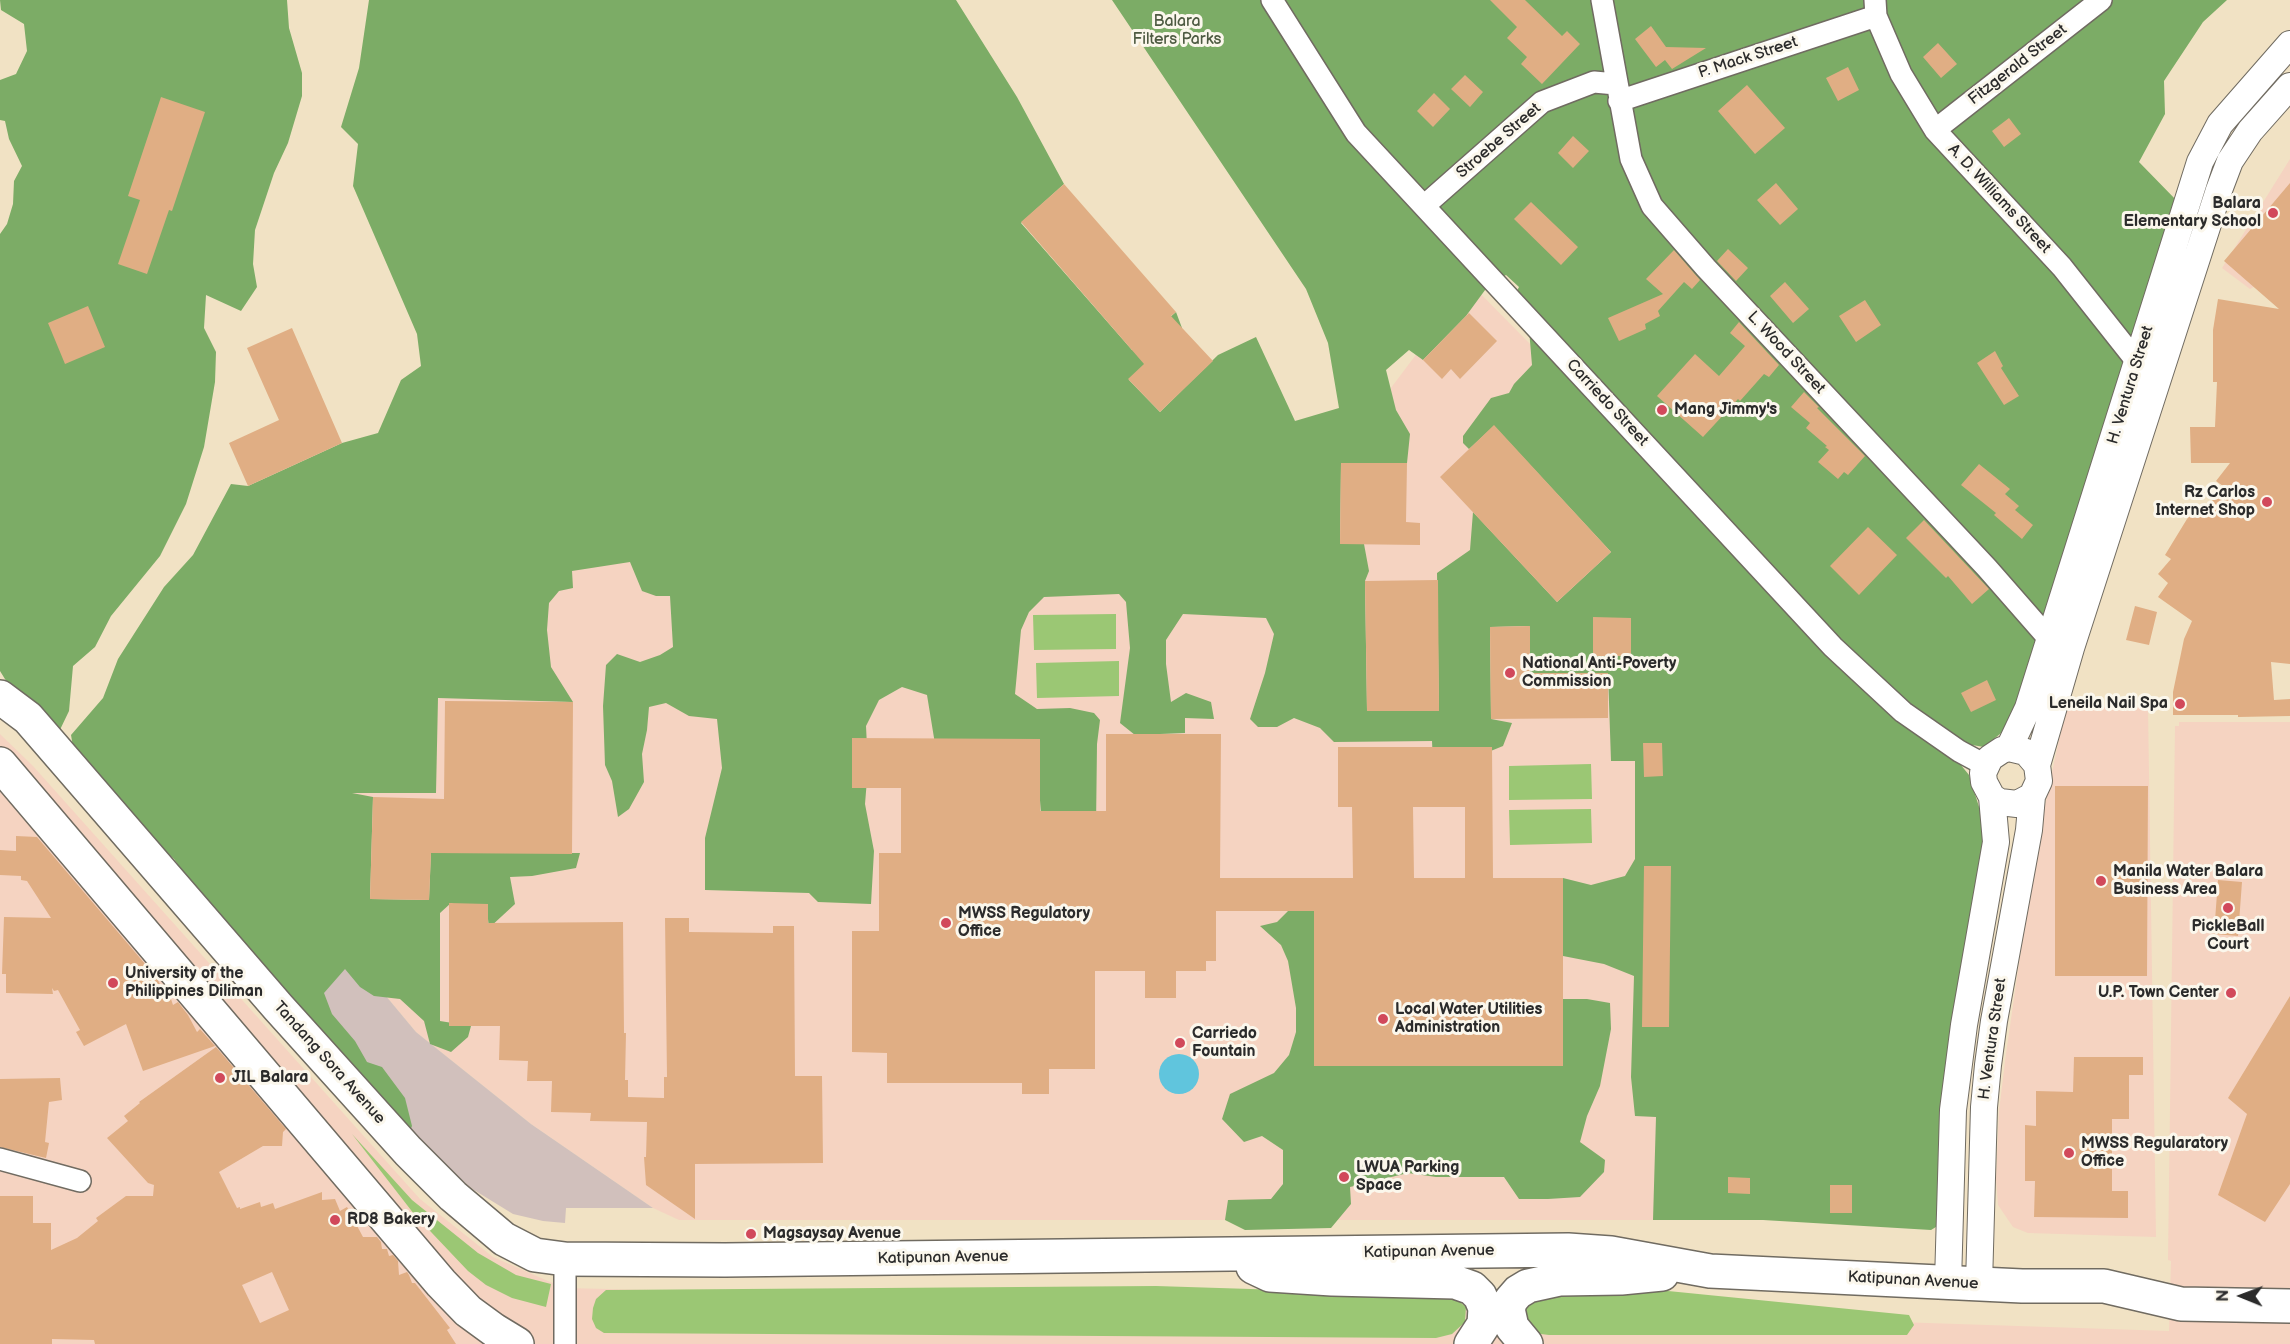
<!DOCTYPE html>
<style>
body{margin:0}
#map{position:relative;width:2290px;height:1344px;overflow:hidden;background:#f1e2c4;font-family:"Balsamiq Sans",sans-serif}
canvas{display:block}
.north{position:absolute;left:2212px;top:1266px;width:60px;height:60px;-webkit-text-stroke:4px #fbf7ec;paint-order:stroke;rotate:271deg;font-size:16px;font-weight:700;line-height:24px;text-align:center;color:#2b2b2b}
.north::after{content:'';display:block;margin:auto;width:21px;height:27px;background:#2b2b2b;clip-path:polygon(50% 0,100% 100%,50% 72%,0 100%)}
</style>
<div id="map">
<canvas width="2290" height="1344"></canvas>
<div class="north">N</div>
</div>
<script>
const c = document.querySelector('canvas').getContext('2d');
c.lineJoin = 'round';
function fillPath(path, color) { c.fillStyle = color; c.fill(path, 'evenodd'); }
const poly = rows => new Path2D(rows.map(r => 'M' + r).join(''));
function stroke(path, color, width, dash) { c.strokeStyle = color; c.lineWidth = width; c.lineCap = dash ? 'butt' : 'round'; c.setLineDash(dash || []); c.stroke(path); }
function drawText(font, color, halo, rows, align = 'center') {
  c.font = font + ' "Balsamiq Sans",sans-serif'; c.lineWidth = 6; c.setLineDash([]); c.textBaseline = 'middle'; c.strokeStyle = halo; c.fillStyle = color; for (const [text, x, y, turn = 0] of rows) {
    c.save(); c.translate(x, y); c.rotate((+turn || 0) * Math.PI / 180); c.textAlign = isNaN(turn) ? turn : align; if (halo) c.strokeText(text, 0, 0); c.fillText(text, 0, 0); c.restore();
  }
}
fillPath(poly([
 [2290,159,2290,303,2267,280,2250,289,2222,268],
 [1470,283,1711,528,1763,1220,679,1220,653,1208,531,1124,416,1032,351,954,347,792,440,546,969,525,1302,506],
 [2066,707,2148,707,2156,1237,2028,1233,2013,1227,1998,1205,1996,1179,1999,1111,2006,1054,2035,852],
 [2179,722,2290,722,2290,1344,0,1344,0,734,33,766,420,1199,493,1257,564,1288,1508,1309,2169,1331,2171,1261,2168,1260,2175,726,2179,726]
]), '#f5d3c1');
fillPath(poly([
 [351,954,416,1032,531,1124,653,1208,566,1208,565,1223,543,1221,513,1214,474,1190,438,1161,294,1000]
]), '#d1c0bc');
fillPath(poly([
 [1116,614,1116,649,1034,650,1033,615],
 [1119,661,1119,696,1037,698,1036,663],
 [1591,764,1592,799,1509,800,1509,766],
 [1591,809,1592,843,1510,845,1509,810],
 [352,1134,412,1200,478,1253,516,1275,551,1284,546,1307,512,1298,486,1285,468,1271,414,1214],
 [1156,1286,1440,1295,1456,1299,1466,1307,1465,1322,1452,1334,1436,1338,604,1333,596,1328,592,1319,593,1308,596,1299,606,1290],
 [1648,1289,1909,1315,1914,1325,1907,1335,1549,1335,1533,1333,1521,1326,1524,1301,1542,1294]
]), '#9bc774');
fillPath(poly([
 [0,0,287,0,289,28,302,73,302,96,288,143,274,173,255,230,253,264,257,287,241,311,206,295,204,328,216,352,215,382,204,447,186,504,160,556,111,616,95,647,73,666,69,711,57,736,13,692,0,671,0,234,7,224,13,204,14,181,22,166,9,139,5,121,0,120,0,80,16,74,27,51,24,24,1,10],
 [369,0,956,0,1017,97,1064,184,1021,223,1132,350,1176,312,1182,328,1129,380,1160,412,1218,355,1256,337,1295,421,1339,408,1328,343,1306,289,1112,0,2227,0,2203,22,2164,81,2165,114,2139,162,2178,202,2011,725,1984,747,1966,744,1956,759,1969,775,1985,826,1944,1222,1931,1230,1763,1220,1653,1220,1656,1117,1635,1116,1631,1077,1634,976,1604,964,1563,956,1563,878,1591,885,1625,876,1635,859,1635,761,1611,761,1608,673,1530,673,1529,626,1490,627,1491,719,1512,723,1503,746,1476,757,1433,764,1432,741,1334,742,1320,728,1294,718,1277,727,1258,727,1250,719,1265,673,1274,634,1266,618,1183,614,1166,640,1166,664,1171,702,1186,693,1211,702,1214,719,1185,718,1185,733,1135,735,1120,723,1130,648,1126,602,1119,594,1044,597,1029,612,1021,630,1015,694,1037,709,1070,708,1094,713,1100,720,1097,744,1096,827,1042,827,1036,747,935,744,927,695,902,687,879,700,866,726,868,767,865,804,874,851,871,904,818,902,809,893,705,890,705,838,722,768,717,719,689,716,666,703,649,707,647,730,642,754,644,782,629,809,618,817,612,781,605,765,603,706,606,665,617,654,640,662,660,655,673,647,670,596,656,596,642,591,630,562,572,571,573,588,559,591,549,603,547,630,551,667,573,702,438,698,436,793,352,793,373,797,370,899,429,900,431,851,444,853,580,853,576,868,532,876,510,877,515,904,489,928,488,919,451,903,440,913,440,1021,471,1026,468,1037,451,1052,430,1044,424,1021,400,999,374,996,360,987,345,969,324,993,332,1014,355,1041,367,1062,382,1067,405,1098,412,1126,410,1131,203,900,174,859,143,832,75,758,71,735,103,698,118,659,164,587,193,555,231,484,248,486,342,443,378,433,401,380,421,366,417,334,353,186,358,144,341,127,359,68],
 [1506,275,1519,287,1507,310,1529,329,1532,365,1514,384,1509,393,1491,398,1463,436,1463,443,1469,449,1494,426,1611,552,1557,602,1473,512,1470,550,1437,573,1439,711,1367,711,1365,581,1369,571,1364,544,1340,544,1341,463,1407,463,1410,434,1396,410,1386,370,1409,350,1423,360,1466,316,1488,286],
 [1288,911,1314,911,1315,1066,1563,1066,1563,999,1587,999,1610,1003,1611,1029,1600,1086,1587,1116,1580,1142,1605,1160,1604,1172,1580,1197,1548,1199,1519,1199,1504,1177,1436,1177,1408,1173,1350,1187,1351,1204,1331,1228,1245,1230,1225,1220,1228,1200,1271,1199,1283,1184,1283,1150,1262,1136,1244,1142,1222,1119,1230,1094,1274,1073,1289,1055,1296,1032,1296,1008,1288,961,1281,945,1260,926,1277,922]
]), '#7cac66');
fillPath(poly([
 '1159 1074a20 20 0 1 1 40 0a20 20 0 1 1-40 0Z'
]), '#60c5dd');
fillPath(poly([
 [1490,0,1525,0,1562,36,1567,31,1580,44,1542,84,1521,64,1527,57,1507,38,1517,27],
 [1651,26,1666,47,1706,48,1672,69,1665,60,1656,67,1635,39],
 [1938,43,1957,64,1941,78,1923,57],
 [1848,67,1859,90,1838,101,1826,78],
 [1465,75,1483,92,1470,107,1451,89],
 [1747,85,1785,128,1755,154,1718,111],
 [1434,93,1450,109,1433,127,1417,111],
 [161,97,205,112,172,211,169,210,147,274,118,264,140,200,128,196],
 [2009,118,2021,134,2004,147,1992,131],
 [1573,136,1589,151,1573,168,1558,153],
 [1776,183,1798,209,1780,225,1757,200],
 [2290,183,2290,664,2271,662,2274,700,2290,699,2290,716,2238,717,2238,715,2173,715,2173,692,2184,639,2192,621,2158,597,2168,583,2158,574,2171,559,2165,555,2187,519,2197,507,2204,512,2223,486,2216,481,2230,463,2191,463,2190,427,2215,427,2217,382,2213,382,2213,330,2218,299,2279,309,2224,261],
 [1064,184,1176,312,1171,316,1213,361,1160,412,1128,379,1144,364,1021,222],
 [1531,202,1578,247,1561,265,1514,219],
 [1728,249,1748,268,1736,281,1717,261],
 [1674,250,1700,280,1692,289,1684,282,1658,311,1660,316,1645,324,1646,329,1619,341,1608,318,1663,294,1646,279],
 [1785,282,1809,309,1793,323,1770,296],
 [1865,300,1881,325,1856,342,1839,316],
 [88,306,105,347,65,364,48,323],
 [1469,313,1497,341,1460,379,1451,369,1442,379,1423,360],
 [1739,322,1779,365,1769,377,1764,374,1740,401,1738,399,1703,437,1657,396,1695,354,1719,376,1745,346,1730,333],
 [292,328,342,443,248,486,229,443,279,420,247,348],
 [1995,351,2003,366,2001,368,2019,396,2004,405,1977,363],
 [1804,392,1819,407,1817,408,1865,456,1848,475,1844,472,1838,479,1818,462,1829,450,1825,447,1827,446,1806,428,1810,423,1791,407],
 [1494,425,1611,552,1557,602,1440,477],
 [1341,463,1407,463,1406,522,1420,523,1420,545,1340,544],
 [1979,464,2010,489,2005,494,2019,506,2015,510,2033,525,2022,539,1994,515,1996,513,1961,485],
 [1924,520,1989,589,1972,604,1948,576,1946,578,1906,538],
 [1868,527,1897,555,1859,595,1830,566],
 [1438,580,1439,711,1367,711,1365,581],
 [2135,606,2157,612,2149,645,2126,640],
 [1593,617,1631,618,1631,656,1593,656],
 [1530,626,1530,673,1608,673,1608,718,1491,719,1490,627],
 [1987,680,1996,700,1971,712,1961,693],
 [445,701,573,702,572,854,431,853,429,900,370,899,373,797,444,799],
 [1106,734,1221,734,1220,878,1353,878,1352,807,1338,807,1338,747,1492,747,1493,878,1563,878,1563,1066,1314,1066,1314,911,1216,911,1216,961,1206,961,1206,971,1176,971,1176,998,1145,998,1145,971,1095,971,1095,1069,1049,1069,1049,1094,1022,1094,1022,1083,887,1083,887,1053,852,1052,852,931,879,931,879,853,901,853,901,788,852,788,852,738,1040,739,1040,811,1106,811],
 [1413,807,1465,807,1465,878,1414,878],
 [1643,743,1662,743,1663,776,1644,777],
 [2055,786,2148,786,2147,976,2055,976],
 [16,836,37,837,157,978,166,997,170,996,173,1005,178,1002,188,1015,197,1032,200,1029,215,1046,143,1071,126,1024,84,1046,76,1032,80,1030,58,990,54,991,52,988,53,994,6,993,6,974,2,974,4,917,51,918,27,881,21,880,21,876,0,875,0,850,16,851],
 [1644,866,1671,866,1669,1027,1642,1027],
 [2218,880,2242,882,2238,936,2214,934],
 [449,903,488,904,488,923,623,922,624,1033,626,1033,625,1080,628,1080,628,1097,664,1098,664,1077,667,1077,665,918,689,918,689,932,773,933,773,926,794,926,795,1076,822,1076,823,1163,695,1164,695,1219,646,1185,644,1157,646,1157,647,1122,590,1121,591,1113,551,1112,552,1081,527,1081,528,1061,499,1060,500,1026,449,1026],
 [2290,996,2290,1184,2265,1222,2218,1195,2247,1114,2228,1098],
 [216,1047,286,1129,283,1132,282,1146,263,1146,219,1172,237,1208,240,1207,240,1209,260,1202,261,1207,273,1203,275,1209,322,1192,322,1200,335,1199,340,1211,347,1207,363,1237,377,1237,381,1242,382,1249,387,1249,389,1256,393,1255,398,1261,399,1275,407,1272,409,1275,412,1283,415,1283,450,1328,447,1330,456,1344,95,1344,94,1340,52,1339,52,1344,0,1344,0,1196,33,1196,33,1223,51,1223,51,1250,77,1238,98,1221,96,1218,126,1196,153,1196,154,1185,148,1183,107,1138,128,1121,124,1116,140,1103,139,1102],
 [272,1272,289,1310,260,1323,242,1285],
 [2074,1057,2143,1057,2143,1075,2129,1075,2129,1119,2112,1119,2112,1191,2128,1191,2128,1218,2034,1217,2035,1181,2025,1181,2025,1125,2036,1126,2036,1091,2073,1092],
 [60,1078,62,1100,49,1102,45,1142,49,1143,46,1158,0,1147,0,1079],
 [1728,1177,1750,1178,1750,1194,1728,1193],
 [1830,1185,1852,1185,1852,1213,1830,1213]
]), '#e0ae84');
const minor = poly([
 [1272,0,1356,133,1833,647,1903,712,1959,751,1985,765],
 [1602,0,1631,159,1652,206,1706,268,1987,568,2050,640,2063,645],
 [1875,0,1876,16,1901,74,1935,130,2062,267,2138,363,2148,366],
 [1619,101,1876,16],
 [1935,130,2101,0],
 [1424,206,1542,102,1594,82,1616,84],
 [0,1159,80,1181],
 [565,1344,565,1259]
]);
const tertiary = poly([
 [2009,748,2028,708,2200,162,2220,124,2290,44],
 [2037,765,2071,648,2219,190,2230,161,2250,131,2290,86],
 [1948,1282,1953,1110,1964,1025,1996,842,1992,797],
 [1979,1284,1984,1107,1988,1065,1994,1021,2029,830,2032,796,2039,781,2037,765,2026,752,2009,748,2002,750,1990,758,1983,773,1984,782,1992,797,2000,802,2017,804,2032,796]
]);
const primary = poly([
 [0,697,28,718,278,1007,408,1151,453,1196,504,1239,535,1255,565,1259,725,1260,1568,1250,1611,1253,1710,1271,2022,1286,2104,1286,2181,1304,2290,1306],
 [0,764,441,1283,468,1311,494,1330,517,1344],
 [1253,1267,1270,1275,1332,1279,1455,1282,1472,1288,1480,1296,1485,1308,1484,1324,1471,1344],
 [1526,1344,1512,1327,1508,1309,1511,1300,1518,1292,1528,1286,1560,1279,1621,1278,1662,1274]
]);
stroke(minor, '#706b61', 24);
stroke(tertiary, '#706b61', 28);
stroke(primary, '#706b61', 36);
stroke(minor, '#fff', 21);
stroke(tertiary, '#fff', 26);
stroke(primary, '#fff', 33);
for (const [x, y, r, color] of [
 [2273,213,6,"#d1495b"],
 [1662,410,6,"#d1495b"],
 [2267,502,6,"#d1495b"],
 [1510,673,6,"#d1495b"],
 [2180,704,6,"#d1495b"],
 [2101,881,6,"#d1495b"],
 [2228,908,6,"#d1495b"],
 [946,923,6,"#d1495b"],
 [113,983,6,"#d1495b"],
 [2231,993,6,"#d1495b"],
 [1383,1019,6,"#d1495b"],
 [1180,1043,6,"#d1495b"],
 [220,1078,6,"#d1495b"],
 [2069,1153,6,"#d1495b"],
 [1344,1177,6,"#d1495b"],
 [335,1220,6,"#d1495b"],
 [751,1234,6,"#d1495b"]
]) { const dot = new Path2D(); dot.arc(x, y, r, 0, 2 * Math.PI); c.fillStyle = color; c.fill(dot); stroke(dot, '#fbf7ec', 2); }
drawText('16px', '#4d5a41', '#fbf7ec', [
 ["Balara",1177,22],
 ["Filters Parks",1177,40]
]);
drawText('16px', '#2b2b2b', '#fbf7ec', [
 ["P. Mack Street",1748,58,-18],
 ["Fitzgerald Street",2018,65,-38],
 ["Stroebe Street",1499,141,-41],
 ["A. D. Williams Street",1999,199,47],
 ["L. Wood Street",1786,353,47],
 ["H. Ventura Street",2131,385,-73],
 ["Carriedo Street",1607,403,47],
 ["H. Ventura Street",1993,1039,-82],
 ["Tandang Sora Avenue",329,1063,48],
 ["Katipunan Avenue",1429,1252,-1],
 ["Katipunan Avenue",943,1258,-1],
 ["Katipunan Avenue",1913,1281,3]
]);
drawText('bold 16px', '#2b2b2b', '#fbf7ec', [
 ["Balara",2261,204,"right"],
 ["Elementary School",2261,222,"right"],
 ["Mang Jimmy's",1674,410],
 ["Rz Carlos",2255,493,"right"],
 ["Internet Shop",2255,511,"right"],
 ["National Anti-Poverty",1522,664],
 ["Commission",1522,682],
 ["Leneila Nail Spa",2168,704,"right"],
 ["Manila Water Balara",2113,872],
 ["Business Area",2113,890],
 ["MWSS Regulatory",958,914],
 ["Office",958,932],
 ["PickleBall",2228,927,"center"],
 ["Court",2228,945,"center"],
 ["University of the",125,974],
 ["Philippines Diliman",125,992],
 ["U.P. Town Center",2219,993,"right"],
 ["Local Water Utilities",1395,1010],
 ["Administration",1395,1028],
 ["Carriedo",1192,1034],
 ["Fountain",1192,1052],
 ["JIL Balara",232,1078],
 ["MWSS Regularatory",2081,1144],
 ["Office",2081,1162],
 ["LWUA Parking",1356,1168],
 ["Space",1356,1186],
 ["RD8 Bakery",347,1220],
 ["Magsaysay Avenue",763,1234]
], 'left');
</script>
